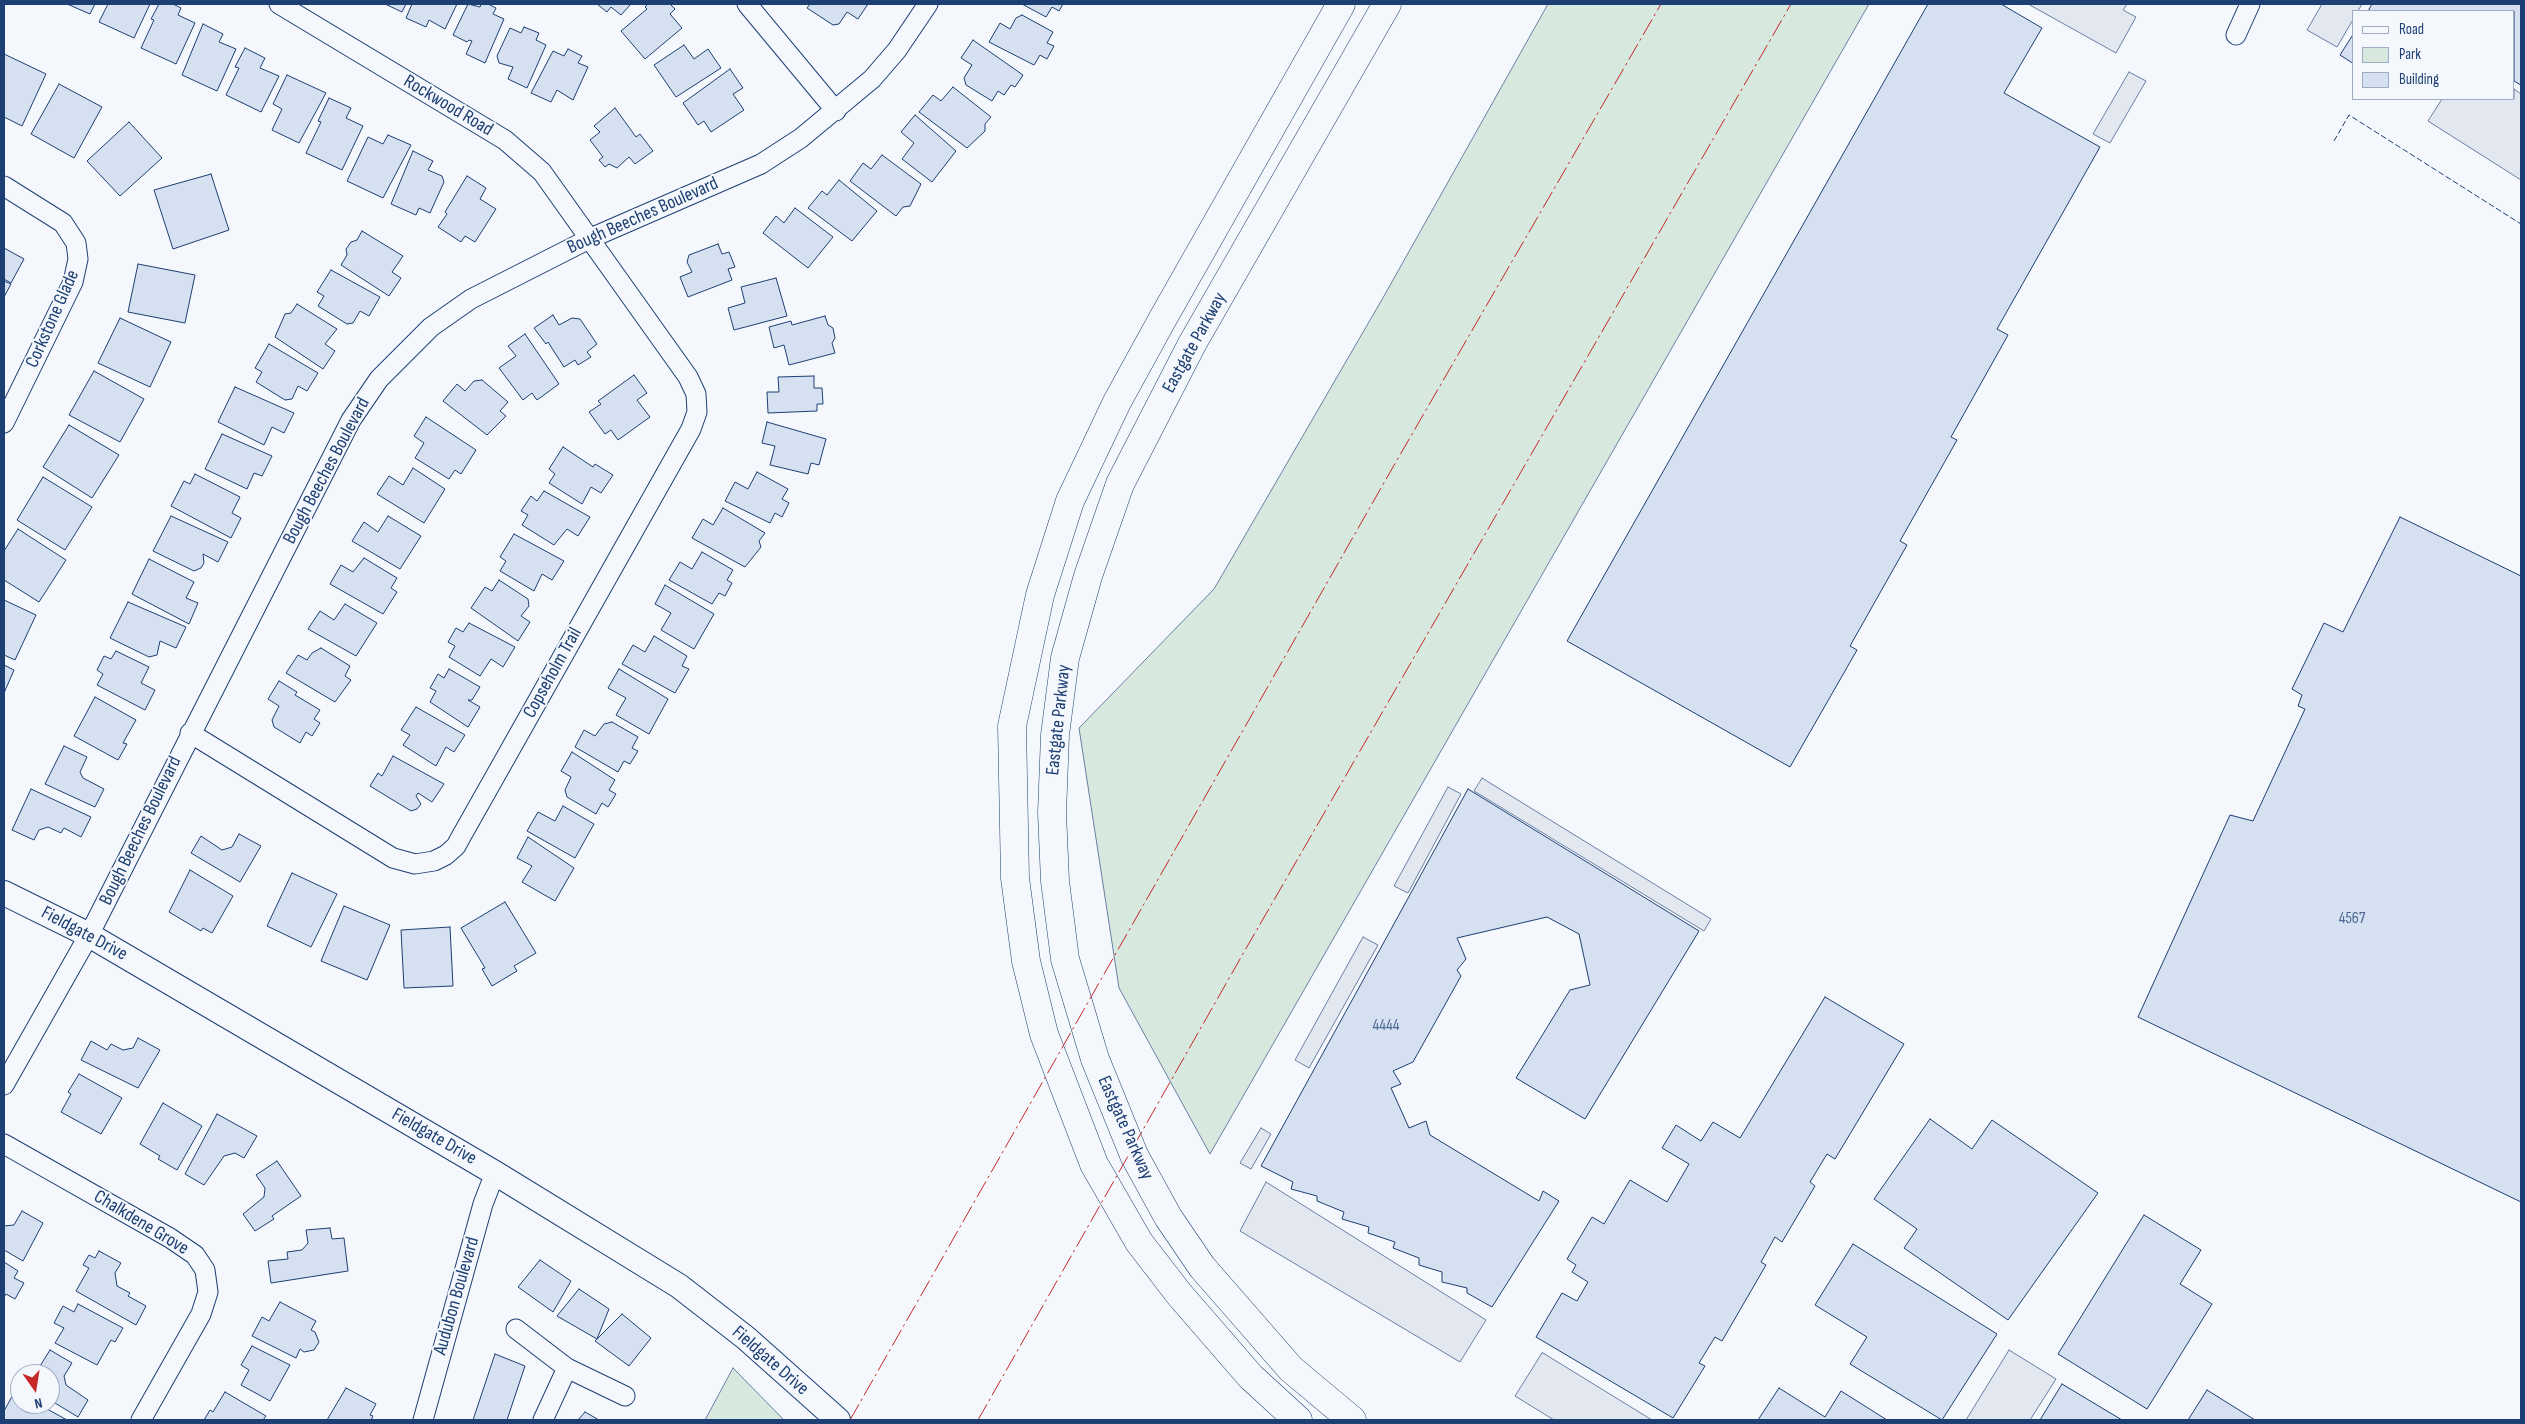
<!DOCTYPE html>
<style>
body{margin:0}
#map{position:relative;width:2525px;height:1424px;overflow:hidden;background:#f4f7fb;font-family:"Sofia Sans Condensed",sans-serif}
canvas{display:block}
.frame{position:absolute;inset:0;border:5px solid #1d3f73;pointer-events:none}
.legend{position:absolute;left:2352px;top:10px;width:162px;height:90px;box-sizing:border-box;background:#f4f7fb;border:1px solid #9eadc5;margin:0;padding:6px 9px;list-style:none;font-size:15px;color:#1d3f73}
.legend li{display:flex;align-items:center;gap:10px;height:25px}
.legend b{width:25px;border:1px solid #9eadc5}
.north{position:absolute;left:10px;top:1364px;width:50px;height:50px;box-sizing:border-box;background:#f4f7fb;border:1px solid #9eadc5;border-radius:50%;rotate:167deg;font-size:14px;font-weight:700;line-height:20px;text-align:center;color:#1d3f73}
.north::after{content:'';display:block;margin:auto;width:18px;height:22px;background:#c62828;clip-path:polygon(50% 0,100% 100%,50% 72%,0 100%)}
</style>
<div id="map">
<canvas width="2525" height="1424"></canvas>
<div class="frame"></div>
<ul class="legend">
<li><b style="height:6px;background:#f4f7fb"></b>Road</li>
<li><b style="height:14px;background:#d7e8df"></b>Park</li>
<li><b style="height:14px;background:#d5e0f0"></b>Building</li>
</ul>
<div class="north">N</div>
</div>
<script>
const c = document.querySelector('canvas').getContext('2d');
c.lineJoin = 'round';
function fillPath(path, color) { c.fillStyle = color; c.fill(path, 'evenodd'); }
const poly = rows => new Path2D(rows.map(r => 'M' + r).join(''));
function stroke(path, color, width, dash) { c.strokeStyle = color; c.lineWidth = width; c.lineCap = dash ? 'butt' : 'round'; c.setLineDash(dash || []); c.stroke(path); }
function drawText(font, color, halo, rows, align = 'center') {
  c.font = font + ' "Sofia Sans Condensed",sans-serif'; c.lineWidth = 4; c.setLineDash([]); c.textBaseline = 'middle'; c.strokeStyle = halo; c.fillStyle = color; for (const [text, x, y, turn = 0] of rows) {
    c.save(); c.translate(x, y); c.rotate((+turn || 0) * Math.PI / 180); c.textAlign = isNaN(turn) ? turn : align; if (halo) c.strokeText(text, 0, 0); c.fillText(text, 0, 0); c.restore();
  }
}
const green = poly([
 [1548,4,1869,4,1210,1154,1119,988,1079,728,1214,589,1384,296,1548,4],
 [733,1368,784,1420,705,1420,733,1368]
]);
fillPath(green, '#d7e8df');
stroke(green, '#687fa3', 1);
const parking = poly([
 [2028,4,2127,4,2123,10,2136,17,2116,53,2028,4],
 [2322,4,2362,4,2358,11,2354,11,2354,18,2337,47,2307,30,2322,4],
 [2129,72,2146,81,2110,143,2093,134,2129,72],
 [2514,89,2521,94,2521,180,2428,121,2442,99,2514,99,2514,89],
 [1482,778,1711,919,1704,931,1474,791,1482,778],
 [1448,787,1461,794,1408,893,1394,886,1448,787],
 [1363,937,1378,945,1309,1068,1295,1060,1363,937],
 [1261,1128,1271,1134,1251,1169,1240,1163,1261,1128],
 [1266,1182,1486,1320,1460,1362,1240,1231,1266,1182],
 [2009,1350,2056,1379,2030,1420,1966,1420,2009,1350],
 [1542,1353,1543,1353,1652,1420,1554,1420,1515,1396,1542,1353]
]);
fillPath(parking, '#e3e8f0');
stroke(parking, '#687fa3', 1);
const building = poly([
 [67,4,95,4,90,14,67,4],
 [108,4,150,4,134,38,99,22,108,4],
 [159,4,173,4,181,8,178,15,195,23,176,64,141,48,154,20,151,19,159,4],
 [385,4,406,4,402,12,385,4],
 [412,4,457,4,445,29,429,20,426,27,406,18,412,4],
 [468,4,480,7,481,4,488,4,496,8,493,14,504,19,485,63,466,54,472,41,469,40,467,42,453,35,468,4],
 [597,4,631,4,621,15,611,7,607,12,597,4],
 [648,4,670,4,675,9,670,14,682,28,645,59,621,31,647,9,645,7,648,4],
 [810,4,868,4,858,19,847,12,839,24,833,25,807,8,810,4],
 [1022,4,1063,4,1059,11,1052,7,1046,17,1022,4],
 [1928,4,2001,4,2042,28,2004,93,2100,147,1997,329,2008,335,1951,437,1957,440,1900,541,1907,545,1850,646,1857,650,1790,767,1567,641,1928,4],
 [2372,4,2521,4,2521,85,2514,81,2514,11,2368,11,2372,4],
 [1022,15,1053,32,1047,43,1054,46,1047,59,1040,55,1034,65,989,42,1000,23,1010,29,1016,18,1022,15],
 [203,24,223,34,219,42,236,49,217,91,182,75,203,24],
 [524,27,539,33,536,40,546,45,527,88,508,79,513,67,499,63,497,56,510,28,521,33,524,27],
 [2354,33,2354,64,2340,55,2354,33],
 [973,40,1023,75,1015,87,1011,85,1004,95,998,91,992,101,966,85,964,78,972,65,961,58,973,40],
 [684,45,694,59,708,49,721,68,676,97,654,65,684,45],
 [245,48,265,58,260,68,279,76,261,112,226,95,239,68,235,67,245,48],
 [568,49,582,56,578,63,588,67,573,100,557,90,551,102,531,93,553,51,564,56,568,49],
 [4,54,46,74,22,126,4,117,4,54],
 [730,69,743,88,733,94,744,110,711,132,704,121,698,125,683,103,730,69],
 [287,75,326,93,299,143,272,130,282,109,273,104,287,75],
 [59,84,102,107,74,158,31,134,59,84],
 [953,87,991,117,985,124,985,131,967,148,919,112,933,95,941,101,953,87],
 [329,98,351,108,346,118,363,126,342,170,306,153,321,122,318,121,329,98],
 [615,108,636,137,640,134,653,151,635,164,629,157,617,168,609,164,605,167,599,160,603,157,590,140,600,132,594,126,615,108],
 [915,115,956,151,932,182,902,159,914,143,901,132,915,115],
 [129,122,162,158,120,196,87,161,129,122],
 [388,135,411,145,383,198,347,181,368,137,383,144,388,135],
 [413,151,433,161,428,170,442,176,444,182,430,213,419,208,416,215,391,204,413,151],
 [882,155,921,184,910,206,903,207,896,216,850,181,863,163,871,169,882,155],
 [211,174,229,230,173,249,154,190,211,174],
 [467,176,486,188,480,199,496,209,475,242,465,236,461,242,438,227,447,214,445,212,467,176],
 [839,180,877,211,852,241,808,208,822,191,827,195,839,180],
 [795,208,833,237,808,268,763,233,776,216,784,223,795,208],
 [362,231,403,256,392,272,401,278,389,296,341,265,347,255,346,249,351,242,357,240,362,231],
 [718,244,722,254,729,252,735,267,728,269,732,280,688,297,680,277,692,272,687,262,689,255,718,244],
 [4,248,24,259,11,283,4,279,4,248],
 [138,264,195,275,185,323,128,312,138,264],
 [331,270,380,297,369,316,360,311,353,323,347,324,318,306,324,296,317,292,331,270],
 [776,278,787,316,734,330,728,308,745,303,741,287,776,278],
 [4,281,11,284,4,297,4,281],
 [297,304,337,329,325,344,335,351,323,369,275,337,285,314,291,313,297,304],
 [553,315,559,325,572,318,580,319,597,344,587,352,591,357,578,365,575,360,564,367,548,342,546,344,534,328,553,315],
 [825,316,828,325,833,328,835,338,832,343,835,353,789,365,784,345,774,348,769,327,791,321,792,325,825,316],
 [120,318,171,342,150,387,98,363,120,318],
 [525,334,559,384,537,400,532,393,523,400,499,368,516,356,508,346,525,334],
 [269,344,318,373,307,391,298,386,292,399,285,400,256,382,262,372,255,368,269,344],
 [94,371,144,399,120,442,69,415,94,371],
 [634,375,647,393,637,400,650,417,618,440,611,430,605,434,589,412,601,404,598,401,634,375],
 [814,376,814,388,822,388,823,404,817,404,817,411,768,413,767,392,779,392,778,377,814,376],
 [482,380,508,402,500,411,506,416,487,435,443,401,457,384,465,391,474,381,482,380],
 [235,387,294,413,284,433,272,427,264,445,218,422,235,387],
 [426,417,476,450,461,474,455,470,449,479,415,458,424,443,414,436,426,417],
 [767,422,826,439,819,465,811,463,808,474,770,465,775,446,762,443,767,422],
 [69,425,119,455,92,498,43,467,69,425],
 [222,434,272,456,262,476,254,473,247,489,205,469,222,434],
 [563,447,593,467,595,464,613,475,601,493,591,487,582,504,549,483,555,474,549,469,563,447],
 [413,468,445,489,424,523,377,494,389,476,403,485,413,468],
 [757,472,788,489,782,499,789,503,782,517,775,513,770,523,725,501,735,482,748,489,757,472],
 [195,474,240,497,232,513,241,518,231,538,171,506,184,481,190,484,195,474],
 [43,477,92,507,65,550,17,520,43,477],
 [544,491,590,517,578,536,567,529,554,545,522,525,528,515,521,511,531,496,537,501,544,491],
 [723,508,765,533,759,541,761,547,745,567,692,538,703,519,713,525,723,508],
 [171,516,228,542,218,562,203,554,204,563,201,568,194,571,153,551,171,516],
 [388,516,421,536,400,569,352,541,364,522,378,532,388,516],
 [2400,517,2521,576,2521,1202,2138,1017,2230,815,2253,821,2305,709,2298,706,2302,695,2292,689,2324,623,2343,632,2400,517],
 [18,529,66,560,39,602,4,580,4,551,18,529],
 [514,534,564,561,552,580,542,574,534,591,500,571,506,561,500,557,514,534],
 [702,552,733,570,727,580,732,583,725,596,719,593,712,604,669,580,680,562,692,569,702,552],
 [364,558,397,578,391,588,397,592,383,614,330,584,341,565,353,572,364,558],
 [149,559,194,582,186,598,198,603,189,624,132,594,149,559],
 [499,580,528,599,529,606,521,616,530,622,518,641,471,608,485,587,492,591,499,580],
 [665,585,714,614,694,649,661,630,671,613,655,604,665,585],
 [4,600,36,615,15,660,4,655,4,600],
 [128,602,186,627,176,648,160,641,157,655,149,657,110,638,128,602],
 [345,604,377,623,356,656,308,629,320,611,334,620,345,604],
 [469,623,515,647,503,667,491,659,480,676,449,657,455,646,448,642,456,628,463,632,469,623],
 [654,636,687,656,682,666,689,669,675,693,622,664,633,645,645,652,654,636],
 [321,648,350,666,345,676,351,680,335,702,286,673,298,655,307,660,312,653,321,648],
 [116,651,149,667,141,683,155,690,145,710,97,685,103,674,97,670,104,656,111,659,116,651],
 [4,665,14,670,4,693,4,665],
 [449,669,480,687,472,700,468,700,480,707,468,727,430,702,436,691,430,688,438,674,444,678,449,669],
 [619,669,668,699,649,734,616,715,626,698,608,688,619,669],
 [279,681,297,692,295,695,320,710,314,719,320,723,312,736,306,732,300,743,274,727,272,720,279,706,268,699,279,681],
 [95,697,136,720,123,743,127,744,118,760,74,736,95,697],
 [416,707,465,735,454,752,446,747,436,766,403,745,410,735,401,730,416,707],
 [612,722,638,737,632,748,638,751,630,764,624,761,618,772,575,747,584,730,595,736,604,724,612,722],
 [64,746,87,757,80,772,83,778,104,789,95,807,45,784,64,746],
 [572,752,615,780,609,790,616,794,608,807,602,803,596,814,567,797,565,790,571,777,561,771,572,752],
 [393,756,444,784,432,802,418,793,416,796,421,804,417,809,411,811,370,786,378,773,382,776,393,756],
 [31,789,91,817,81,837,64,828,61,833,48,827,39,830,34,840,12,830,31,789],
 [1468,789,1699,931,1585,1119,1516,1078,1570,990,1590,985,1579,934,1547,917,1457,938,1466,959,1457,970,1461,976,1413,1062,1393,1071,1401,1084,1391,1088,1409,1128,1426,1121,1430,1135,1539,1201,1543,1191,1559,1201,1492,1307,1467,1293,1467,1288,1442,1282,1442,1272,1419,1265,1419,1258,1393,1248,1395,1242,1368,1233,1369,1227,1342,1219,1344,1212,1317,1201,1317,1196,1291,1189,1293,1182,1261,1166,1468,789],
 [563,806,594,824,575,858,527,831,538,812,555,821,563,806],
 [239,834,261,846,240,882,191,853,201,836,222,850,232,847,239,834],
 [528,837,574,868,555,901,522,882,532,866,517,858,528,837],
 [190,870,233,896,212,933,203,928,201,931,169,912,190,870],
 [292,873,337,894,311,947,267,926,292,873],
 [505,902,536,953,514,966,517,971,492,986,482,969,485,968,461,928,505,902],
 [344,906,390,925,367,980,321,961,344,906],
 [450,927,453,986,404,988,401,930,450,927],
 [1825,997,1904,1044,1835,1159,1827,1154,1810,1182,1815,1186,1782,1242,1775,1237,1761,1262,1766,1265,1722,1341,1715,1337,1699,1363,1705,1366,1673,1418,1536,1337,1562,1293,1577,1301,1588,1282,1572,1272,1576,1265,1567,1259,1592,1217,1604,1224,1630,1180,1667,1202,1689,1164,1662,1148,1676,1125,1701,1141,1713,1122,1740,1138,1825,997],
 [138,1038,160,1050,138,1088,81,1060,91,1041,107,1050,111,1044,123,1050,133,1048,138,1038],
 [79,1074,122,1098,101,1134,61,1112,71,1094,68,1092,79,1074],
 [163,1103,202,1126,177,1170,158,1159,160,1156,140,1144,163,1103],
 [217,1114,257,1136,244,1158,235,1153,224,1156,204,1185,185,1174,217,1114],
 [1930,1119,1972,1149,1992,1120,2098,1193,2008,1320,1904,1248,1917,1229,1874,1199,1930,1119],
 [277,1161,301,1196,272,1216,274,1219,255,1231,243,1214,264,1197,265,1188,256,1175,277,1161],
 [22,1211,43,1223,23,1261,4,1250,4,1226,14,1225,22,1211],
 [2144,1215,2201,1250,2180,1284,2212,1304,2147,1409,2058,1354,2144,1215],
 [330,1228,332,1239,344,1238,348,1271,271,1283,268,1261,288,1259,287,1252,302,1250,308,1243,306,1230,330,1228],
 [1853,1244,1997,1334,1942,1420,1850,1364,1867,1337,1815,1305,1853,1244],
 [99,1251,121,1263,115,1273,117,1286,130,1293,128,1296,146,1306,136,1325,76,1291,89,1268,83,1265,89,1255,95,1258,99,1251],
 [540,1260,571,1281,553,1312,518,1287,540,1260],
 [4,1262,18,1271,14,1278,24,1283,15,1299,6,1294,4,1297,4,1262],
 [579,1289,609,1309,597,1339,557,1316,579,1289],
 [280,1302,316,1321,311,1330,315,1332,319,1342,314,1350,304,1352,300,1349,296,1358,252,1336,262,1317,269,1321,280,1302],
 [78,1304,123,1328,115,1342,111,1340,97,1365,55,1343,64,1328,54,1323,63,1306,74,1312,78,1304],
 [622,1314,651,1338,629,1366,595,1341,622,1314],
 [252,1346,290,1365,270,1401,241,1385,249,1370,241,1365,252,1346],
 [50,1350,72,1363,64,1376,66,1385,88,1400,78,1417,50,1400,50,1374,35,1374,50,1350],
 [495,1354,525,1366,507,1420,473,1420,495,1354],
 [2062,1384,2122,1420,2040,1420,2062,1384],
 [346,1388,376,1404,370,1415,373,1416,371,1420,327,1420,346,1388],
 [1779,1388,1825,1417,1841,1391,1887,1420,1758,1420,1779,1388],
 [2207,1390,2255,1420,2188,1420,2207,1390],
 [15,1391,20,1393,20,1404,38,1404,67,1420,4,1420,4,1411,15,1391],
 [225,1392,266,1416,263,1420,204,1420,210,1410,213,1412,225,1392],
 [585,1412,599,1420,578,1420,585,1412]
]);
fillPath(building, '#d5e0f0');
stroke(building, '#1d3f73', 1);
const minor = poly([
 [747,4,836,111],
 [2236,35,2250,4],
 [4,186,63,223,76,243,78,259,73,282,4,423],
 [190,733,393,858,415,864,434,861,446,855,456,846,462,835,691,429,697,412,696,394,688,377,542,172,505,140,279,4],
 [4,1085,89,935,351,420,379,379,431,327,471,299,591,238,761,164,801,138,872,79,897,50,928,4],
 [4,1144,170,1238,195,1255,205,1270,208,1292,201,1314,141,1420],
 [516,1329,567,1368,625,1396],
 [423,1420,483,1204,495,1173],
 [543,1420,567,1368]
]);
const tertiary = poly([
 [4,893,89,935,495,1173,679,1286,746,1338,838,1420]
]);
const secondary = poly([
 [1298,1420,1251,1377,1179,1294,1139,1242,1094,1164,1044,1034,1026,961,1015,878,1012,726,1040,595,1070,501,1117,402,1162,320,1341,4],
 [1352,1420,1291,1369,1202,1267,1168,1217,1134,1155,1095,1059,1065,959,1055,881,1052,813,1055,735,1065,658,1088,576,1120,484,1192,344,1387,4]
]);
stroke(minor, '#1d3f73', 21);
stroke(tertiary, '#1d3f73', 26);
stroke(secondary, '#1d3f73', 29);
stroke(minor, '#f4f7fb', 19);
stroke(tertiary, '#f4f7fb', 24);
stroke(secondary, '#f4f7fb', 28);
stroke(poly([
 [2334,141,2349,115,2521,224]
]), '#1d3f73', 1, [6, 2.5]);
stroke(poly([
 [850,1420,1393,467,1661,4],
 [978,1420,1244,952,1791,4]
]), '#c62828', 1, [18, 4, 2.5, 4]);
drawText('16px', '#4b6792', null, [
 ["4567",2352,919],
 ["4444",1386,1026]
]);
drawText('19px', '#1d3f73', '#f4f7fb', [
 ["Rockwood Road",448,106,31],
 ["Bough Beeches Boulevard",643,216,-24],
 ["Corkstone Glade",53,319,-66],
 ["Eastgate Parkway",1195,343,-61],
 ["Bough Beeches Boulevard",327,471,-62],
 ["Copseholm Trail",553,673,-61],
 ["Eastgate Parkway",1059,720,-84],
 ["Bough Beeches Boulevard",141,831,-64],
 ["Fieldgate Drive",84,934,28],
 ["Eastgate Parkway",1125,1128,66],
 ["Fieldgate Drive",434,1137,30],
 ["Chalkdene Grove",141,1223,31],
 ["Audubon Boulevard",457,1296,-74],
 ["Fieldgate Drive",770,1361,41]
]);
</script>
